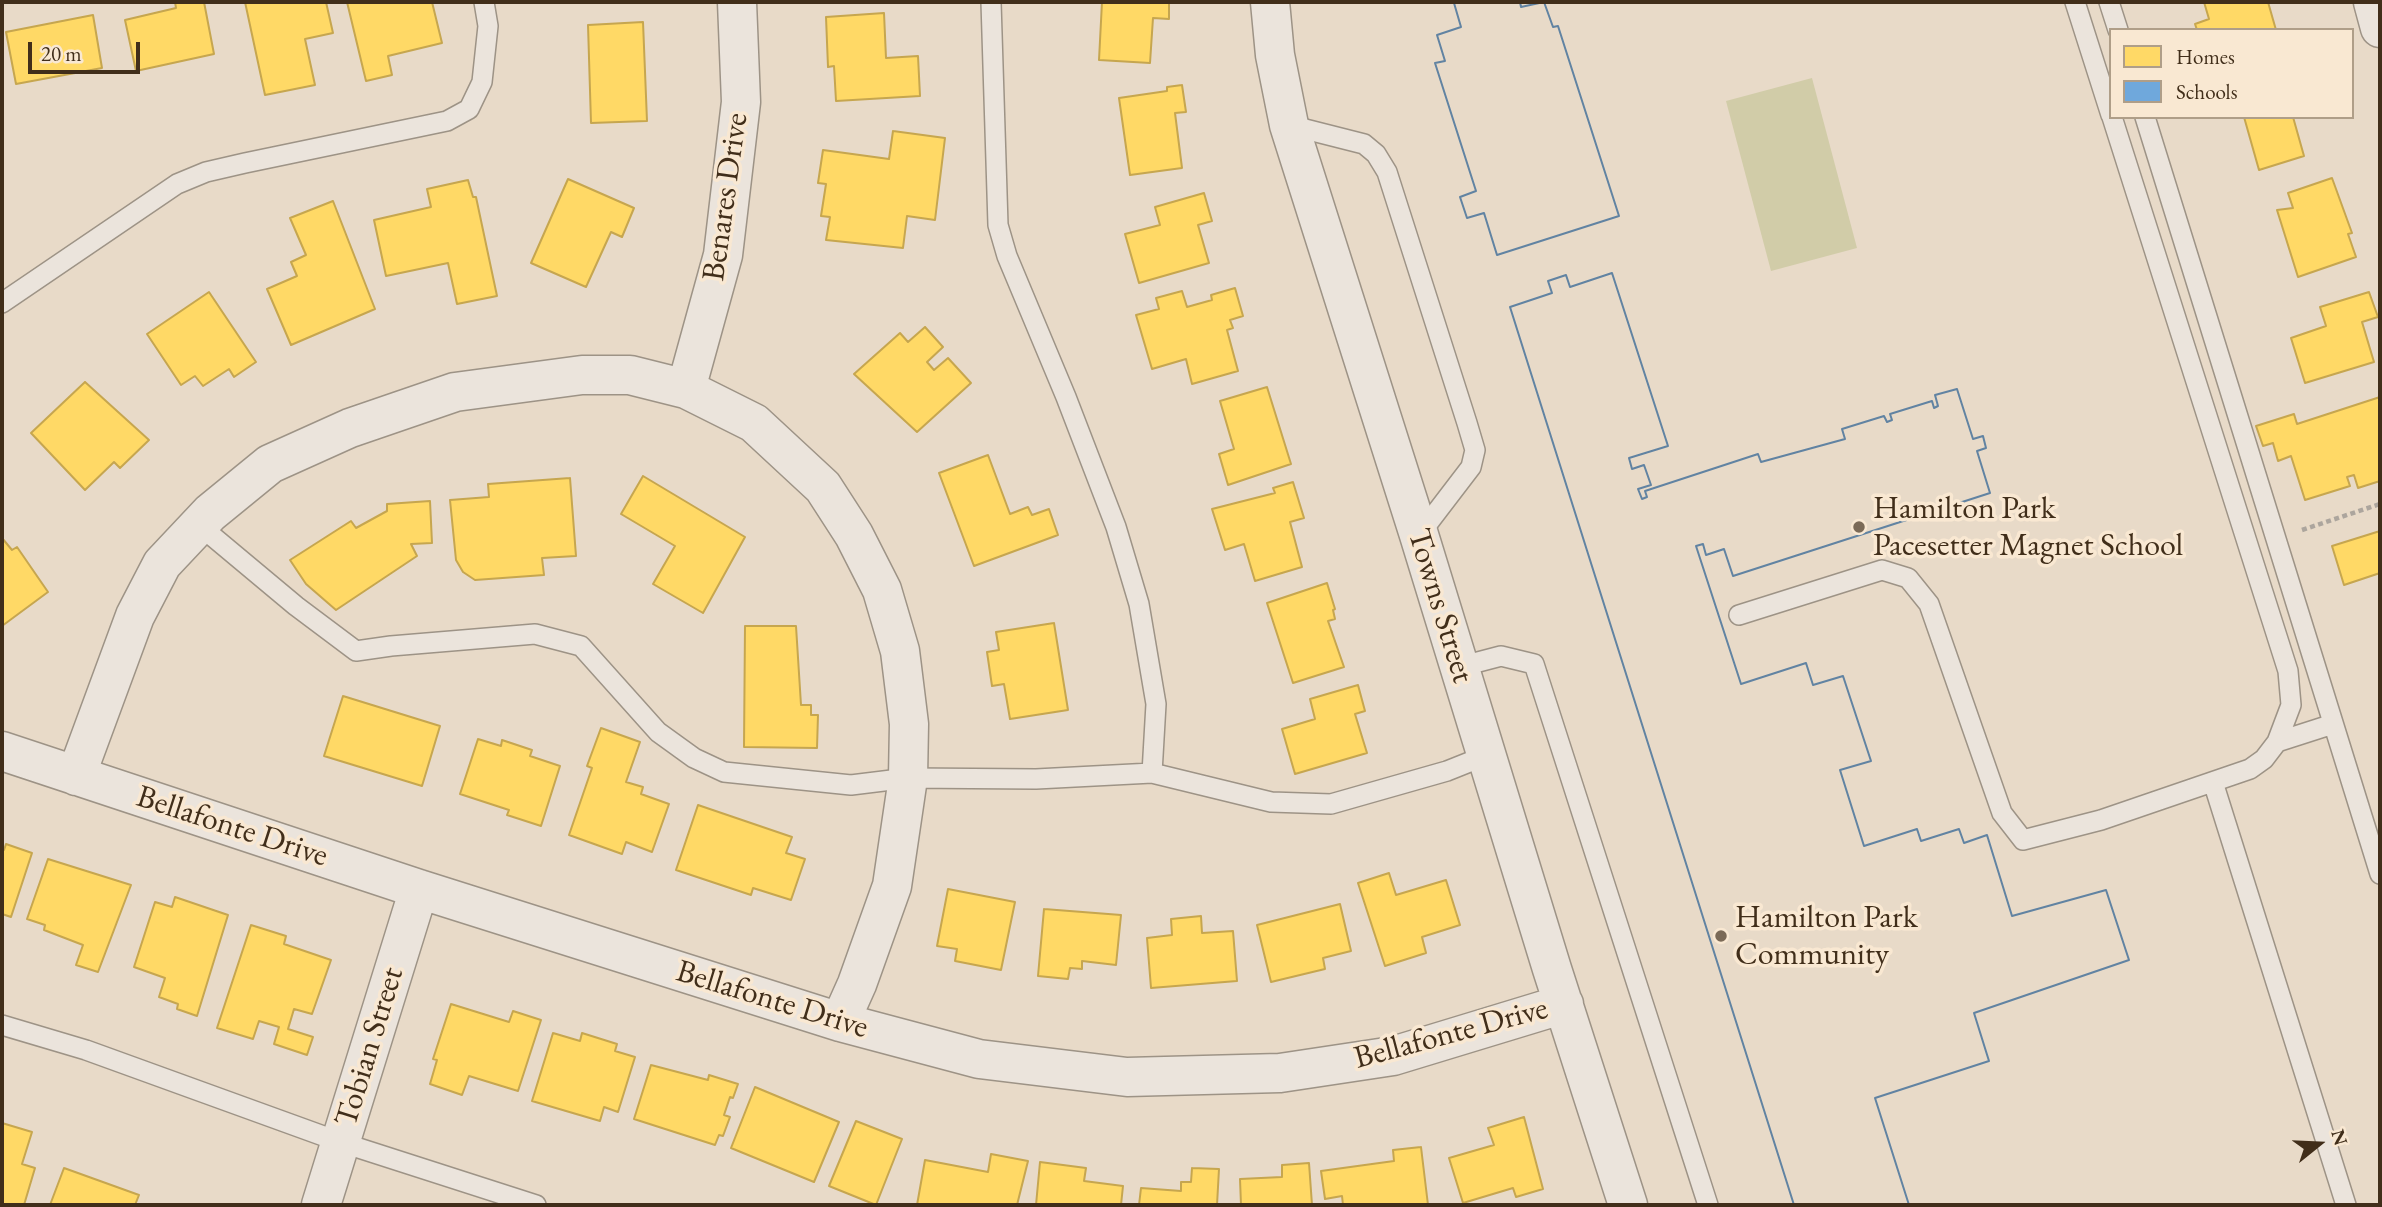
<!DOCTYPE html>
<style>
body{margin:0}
#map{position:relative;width:2382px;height:1207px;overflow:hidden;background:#e8dac8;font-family:"EB Garamond",serif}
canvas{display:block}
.frame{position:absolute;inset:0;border:4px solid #412e1a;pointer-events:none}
.legend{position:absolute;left:2109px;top:28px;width:245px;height:91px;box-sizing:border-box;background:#f9e8d2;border:2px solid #af9e88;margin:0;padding:9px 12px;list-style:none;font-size:21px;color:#412e1a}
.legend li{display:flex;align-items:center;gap:14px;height:35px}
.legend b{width:35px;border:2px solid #af9e88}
.north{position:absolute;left:2284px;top:1109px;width:70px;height:70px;-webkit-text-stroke:5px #f9e8d2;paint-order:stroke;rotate:72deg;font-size:19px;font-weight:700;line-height:28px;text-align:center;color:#412e1a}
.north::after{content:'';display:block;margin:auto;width:24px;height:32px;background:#412e1a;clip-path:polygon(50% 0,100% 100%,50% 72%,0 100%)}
.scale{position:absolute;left:28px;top:42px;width:112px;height:32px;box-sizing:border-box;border:4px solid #412e1a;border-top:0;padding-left:9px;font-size:21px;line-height:24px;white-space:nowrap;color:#412e1a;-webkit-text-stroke:5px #f9e8d2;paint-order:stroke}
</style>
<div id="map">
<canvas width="2382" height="1207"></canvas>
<div class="frame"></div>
<ul class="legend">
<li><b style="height:19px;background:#ffd966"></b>Homes</li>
<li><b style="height:19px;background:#6fa8dc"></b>Schools</li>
</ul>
<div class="north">N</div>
<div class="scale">20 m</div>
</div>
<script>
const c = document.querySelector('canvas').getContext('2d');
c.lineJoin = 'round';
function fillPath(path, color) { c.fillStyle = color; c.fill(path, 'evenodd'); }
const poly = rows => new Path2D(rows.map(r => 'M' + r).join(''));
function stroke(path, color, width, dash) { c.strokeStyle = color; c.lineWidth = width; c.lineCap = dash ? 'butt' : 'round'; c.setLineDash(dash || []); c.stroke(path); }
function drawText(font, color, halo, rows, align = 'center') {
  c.font = font + ' "EB Garamond",serif'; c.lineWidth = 7; c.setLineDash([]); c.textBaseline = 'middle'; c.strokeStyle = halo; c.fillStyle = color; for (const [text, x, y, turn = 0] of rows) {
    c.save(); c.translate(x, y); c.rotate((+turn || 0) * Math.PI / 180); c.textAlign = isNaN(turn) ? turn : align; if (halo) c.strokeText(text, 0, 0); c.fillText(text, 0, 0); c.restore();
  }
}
fillPath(poly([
 [1812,78,1857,248,1771,271,1726,101]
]), '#d1cca8');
const homes = poly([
 [175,2,204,2,214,54,136,71,125,20,176,8,175,2],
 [245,2,326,2,333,33,305,39,315,85,265,95,245,2],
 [347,2,432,2,442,43,388,56,392,75,366,81,347,2],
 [1102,2,1169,2,1169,19,1153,18,1150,63,1099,60,1102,2],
 [2204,2,2268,2,2276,30,2197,30,2195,24,2209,19,2204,2],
 [884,13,886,58,918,56,920,96,836,101,834,66,828,67,826,17,884,13],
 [93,15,102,68,16,84,6,32,93,15],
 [643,22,647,121,591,123,588,25,643,22],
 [1182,85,1186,112,1175,113,1182,168,1130,175,1119,98,1167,91,1167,87,1182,85],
 [2244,117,2293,117,2304,156,2259,170,2244,117],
 [893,131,945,138,935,220,907,216,903,248,826,240,830,217,821,216,826,184,818,183,823,150,889,159,893,131],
 [2332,178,2352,233,2348,234,2356,257,2298,277,2277,210,2293,208,2288,193,2332,178],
 [568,179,634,208,622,237,611,232,586,287,531,263,568,179],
 [468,180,473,197,476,197,497,296,457,304,448,263,386,276,374,220,431,207,427,189,468,180],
 [1204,193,1212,221,1198,225,1209,263,1139,283,1125,234,1160,225,1155,207,1204,193],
 [333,201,375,309,291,345,267,289,297,276,291,262,306,255,290,218,333,201],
 [1235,288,1243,316,1230,320,1233,328,1227,330,1238,371,1192,384,1186,359,1152,369,1136,315,1159,309,1156,298,1182,291,1187,307,1212,300,1211,295,1235,288],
 [209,292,256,362,234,377,229,369,203,386,195,376,181,385,147,334,209,292],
 [2369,292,2378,317,2362,322,2374,362,2305,383,2291,338,2326,326,2320,307,2369,292],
 [925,327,943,347,927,362,934,370,948,358,971,383,917,432,854,374,900,333,908,342,925,327],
 [85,382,149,440,120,468,114,462,85,490,31,433,85,382],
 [1267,387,1291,464,1228,485,1219,454,1234,449,1220,401,1267,387],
 [2380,397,2380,481,2358,488,2354,475,2347,477,2350,486,2305,500,2291,456,2278,461,2273,443,2263,446,2256,426,2294,414,2297,424,2380,397],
 [988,455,1010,514,1028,507,1032,515,1049,509,1058,535,974,566,939,473,988,455],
 [643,476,745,537,703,613,653,584,675,546,621,514,643,476],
 [570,478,576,556,542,558,544,575,475,580,463,572,456,560,450,500,489,497,488,484,570,478],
 [1293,482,1304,518,1290,522,1302,567,1255,581,1244,544,1225,550,1212,509,1275,493,1273,488,1293,482],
 [430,501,432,543,411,544,417,556,336,610,306,584,290,560,351,521,356,528,387,511,387,504,430,501],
 [2380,531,2380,573,2344,585,2332,546,2380,531],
 [2,538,12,550,17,547,48,592,2,626,2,538],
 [1327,583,1335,609,1333,610,1335,619,1328,621,1344,667,1293,683,1267,603,1327,583],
 [1054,623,1068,710,1010,719,1004,684,992,686,987,652,999,650,996,632,1054,623],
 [745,626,796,626,801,705,811,705,811,715,818,715,817,748,744,747,745,626],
 [1358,685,1365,711,1355,714,1367,753,1295,774,1282,729,1315,719,1310,699,1358,685],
 [343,696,440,726,422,786,324,756,343,696],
 [601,728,640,742,626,782,643,787,641,794,669,804,652,852,626,842,622,854,569,835,592,768,587,766,601,728],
 [478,739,501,746,502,740,532,750,530,756,560,766,541,826,507,815,509,810,460,794,478,739],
 [698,805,792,837,786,853,805,859,791,900,753,888,751,895,676,870,698,805],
 [6,844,32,853,11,917,2,914,2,850,4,850,6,844],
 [48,859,131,885,98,972,76,965,83,945,44,930,45,925,27,919,48,859],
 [1389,873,1396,895,1446,880,1460,925,1422,937,1426,953,1385,966,1358,883,1389,873],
 [948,889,1015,902,1001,970,955,961,957,949,937,946,948,889],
 [175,897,228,915,197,1016,177,1009,178,1004,159,997,165,978,134,967,155,902,172,907,175,897],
 [1340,904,1351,951,1323,958,1325,969,1271,982,1257,925,1340,904],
 [1044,909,1121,915,1116,965,1082,961,1082,969,1070,968,1068,979,1038,976,1044,909],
 [1201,916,1202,933,1233,931,1237,981,1151,988,1147,938,1172,935,1171,919,1201,916],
 [251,925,286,936,284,944,331,960,312,1014,294,1009,288,1029,313,1037,307,1055,274,1044,279,1027,259,1021,253,1039,217,1028,251,925],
 [451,1004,509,1022,513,1011,541,1020,518,1091,469,1076,462,1095,430,1084,437,1060,433,1059,451,1004],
 [553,1033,580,1041,582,1033,617,1044,615,1051,635,1057,618,1112,604,1107,600,1121,532,1101,553,1033],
 [651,1065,708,1080,709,1075,738,1084,733,1098,730,1097,724,1115,730,1117,723,1136,719,1135,715,1145,634,1119,651,1065],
 [755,1087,839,1122,814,1182,731,1148,755,1087],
 [1524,1117,1543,1189,1516,1197,1513,1188,1463,1203,1449,1158,1494,1145,1488,1128,1524,1117],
 [856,1121,902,1139,876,1205,829,1186,856,1121],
 [2,1123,32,1132,22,1164,35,1168,24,1205,2,1205,2,1123],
 [1421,1147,1428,1205,1343,1205,1342,1196,1325,1199,1321,1171,1394,1161,1393,1150,1421,1147],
 [991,1154,1028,1161,1017,1205,917,1205,925,1160,988,1172,991,1154],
 [1040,1162,1086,1168,1084,1181,1123,1186,1121,1205,1036,1205,1040,1162],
 [1309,1163,1312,1205,1241,1205,1240,1179,1282,1177,1282,1165,1309,1163],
 [64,1168,139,1195,135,1205,50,1205,64,1168],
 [1192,1168,1219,1169,1217,1205,1139,1205,1141,1188,1181,1191,1181,1182,1191,1182,1192,1168]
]);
fillPath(homes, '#ffd966');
stroke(homes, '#c6a64f', 2);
const schools = poly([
 [1520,2,1521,7,1544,2,1553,27,1558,26,1619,216,1497,255,1484,213,1467,218,1460,197,1476,191,1435,63,1445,61,1437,35,1461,27,1454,3,1520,2],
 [1520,2,1521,7,1544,2,1553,27,1558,26,1619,216,1497,255,1484,213,1467,218,1460,197,1476,191,1435,63,1445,61,1437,35,1461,27,1454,3,1520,2],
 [1612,273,1668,446,1629,458,1632,469,1644,465,1651,485,1638,489,1642,499,1647,497,1645,491,1758,454,1761,462,1845,439,1842,429,1884,416,1887,422,1892,420,1890,414,1932,401,1934,408,1938,406,1935,395,1957,389,1973,439,1983,436,1986,448,1977,451,1990,493,1733,576,1724,549,1706,555,1703,544,1696,546,1741,684,1806,663,1813,685,1843,676,1871,761,1840,770,1864,846,1917,829,1921,841,1959,829,1964,843,1987,835,2012,916,2106,890,2129,960,1974,1013,1989,1061,1875,1098,1909,1205,1794,1205,1510,307,1552,293,1548,281,1566,275,1570,287,1612,273],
 [1612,273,1668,446,1629,458,1632,469,1644,465,1651,485,1638,489,1642,499,1647,497,1645,491,1758,454,1761,462,1845,439,1842,429,1884,416,1887,422,1892,420,1890,414,1932,401,1934,408,1938,406,1935,395,1957,389,1973,439,1983,436,1986,448,1977,451,1990,493,1733,576,1724,549,1706,555,1703,544,1696,546,1741,684,1806,663,1813,685,1843,676,1871,761,1840,770,1864,846,1917,829,1921,841,1959,829,1964,843,1987,835,2012,916,2106,890,2129,960,1974,1013,1989,1061,1875,1098,1909,1205,1794,1205,1510,307,1552,293,1548,281,1566,275,1570,287,1612,273]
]);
fillPath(schools, '#6fa8dc');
stroke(schools, '#6183a2', 2);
const lane = poly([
 [991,2,998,225,1007,256,1066,397,1116,527,1139,604,1156,704,1152,773],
 [2075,2,2111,115],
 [2109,2,2118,30],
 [2145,117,2380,874],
 [1289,125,1364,144,1376,154,1387,172,1467,423,1475,450,1471,467,1419,535],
 [2,303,177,184,206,172,245,163,447,121,469,109,482,82,488,26,484,2],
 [199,525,296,606,356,651,391,646,535,634,581,646,658,732,694,758,724,772,851,785,908,778,1036,779,1152,773,1271,802,1331,804,1447,771,1487,755],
 [1739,615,1882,570,1908,578,1929,604,2002,813,2023,840,2101,820,2250,769,2264,759,2277,742,2291,705,2288,671,2112,117],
 [1459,667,1501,656,1534,664,1708,1205],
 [2277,742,2333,724],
 [2213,782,2346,1205],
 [2,1025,86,1050,340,1142,536,1205]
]);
const street = poly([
 [1270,2,1275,55,1289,125,1419,535,1552,969,1628,1205],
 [2373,2,2380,28],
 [686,389,723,255,741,102,737,2],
 [2,751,419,889,840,1022,979,1059,1127,1077,1280,1073,1393,1056,1564,1004],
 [76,776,135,616,162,564,210,513,270,464,350,428,455,392,582,375,630,375,686,389,754,423,823,487,854,535,882,590,900,651,909,724,908,778,892,886,857,984,840,1022],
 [321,1205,419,889]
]);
stroke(lane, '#9d9386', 22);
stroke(street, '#9d9386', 41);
stroke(poly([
 [2302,530,2380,504]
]), '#aca59d', 4.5, [5, 3.5]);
stroke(lane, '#ebe4dc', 19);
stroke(street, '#ebe4dc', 38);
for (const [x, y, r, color] of [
 [1859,527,7,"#7b6a57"],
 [1721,936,7,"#7b6a57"]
]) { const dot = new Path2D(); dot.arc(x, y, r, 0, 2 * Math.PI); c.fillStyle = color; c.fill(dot); stroke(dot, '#f9e8d2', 2.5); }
drawText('32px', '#412e1a', '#f9e8d2', [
 ["Benares Drive",726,197,-82],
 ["Towns Street",1440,606,73],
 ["Bellafonte Drive",232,827,18],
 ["Bellafonte Drive",772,1000,17],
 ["Bellafonte Drive",1451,1034,-15],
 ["Tobian Street",370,1047,-73]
]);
drawText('32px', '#412e1a', '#f9e8d2', [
 ["Hamilton Park",1873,509],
 ["Pacesetter Magnet School",1873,546],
 ["Hamilton Park",1735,918],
 ["Community",1735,955]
], 'left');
</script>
